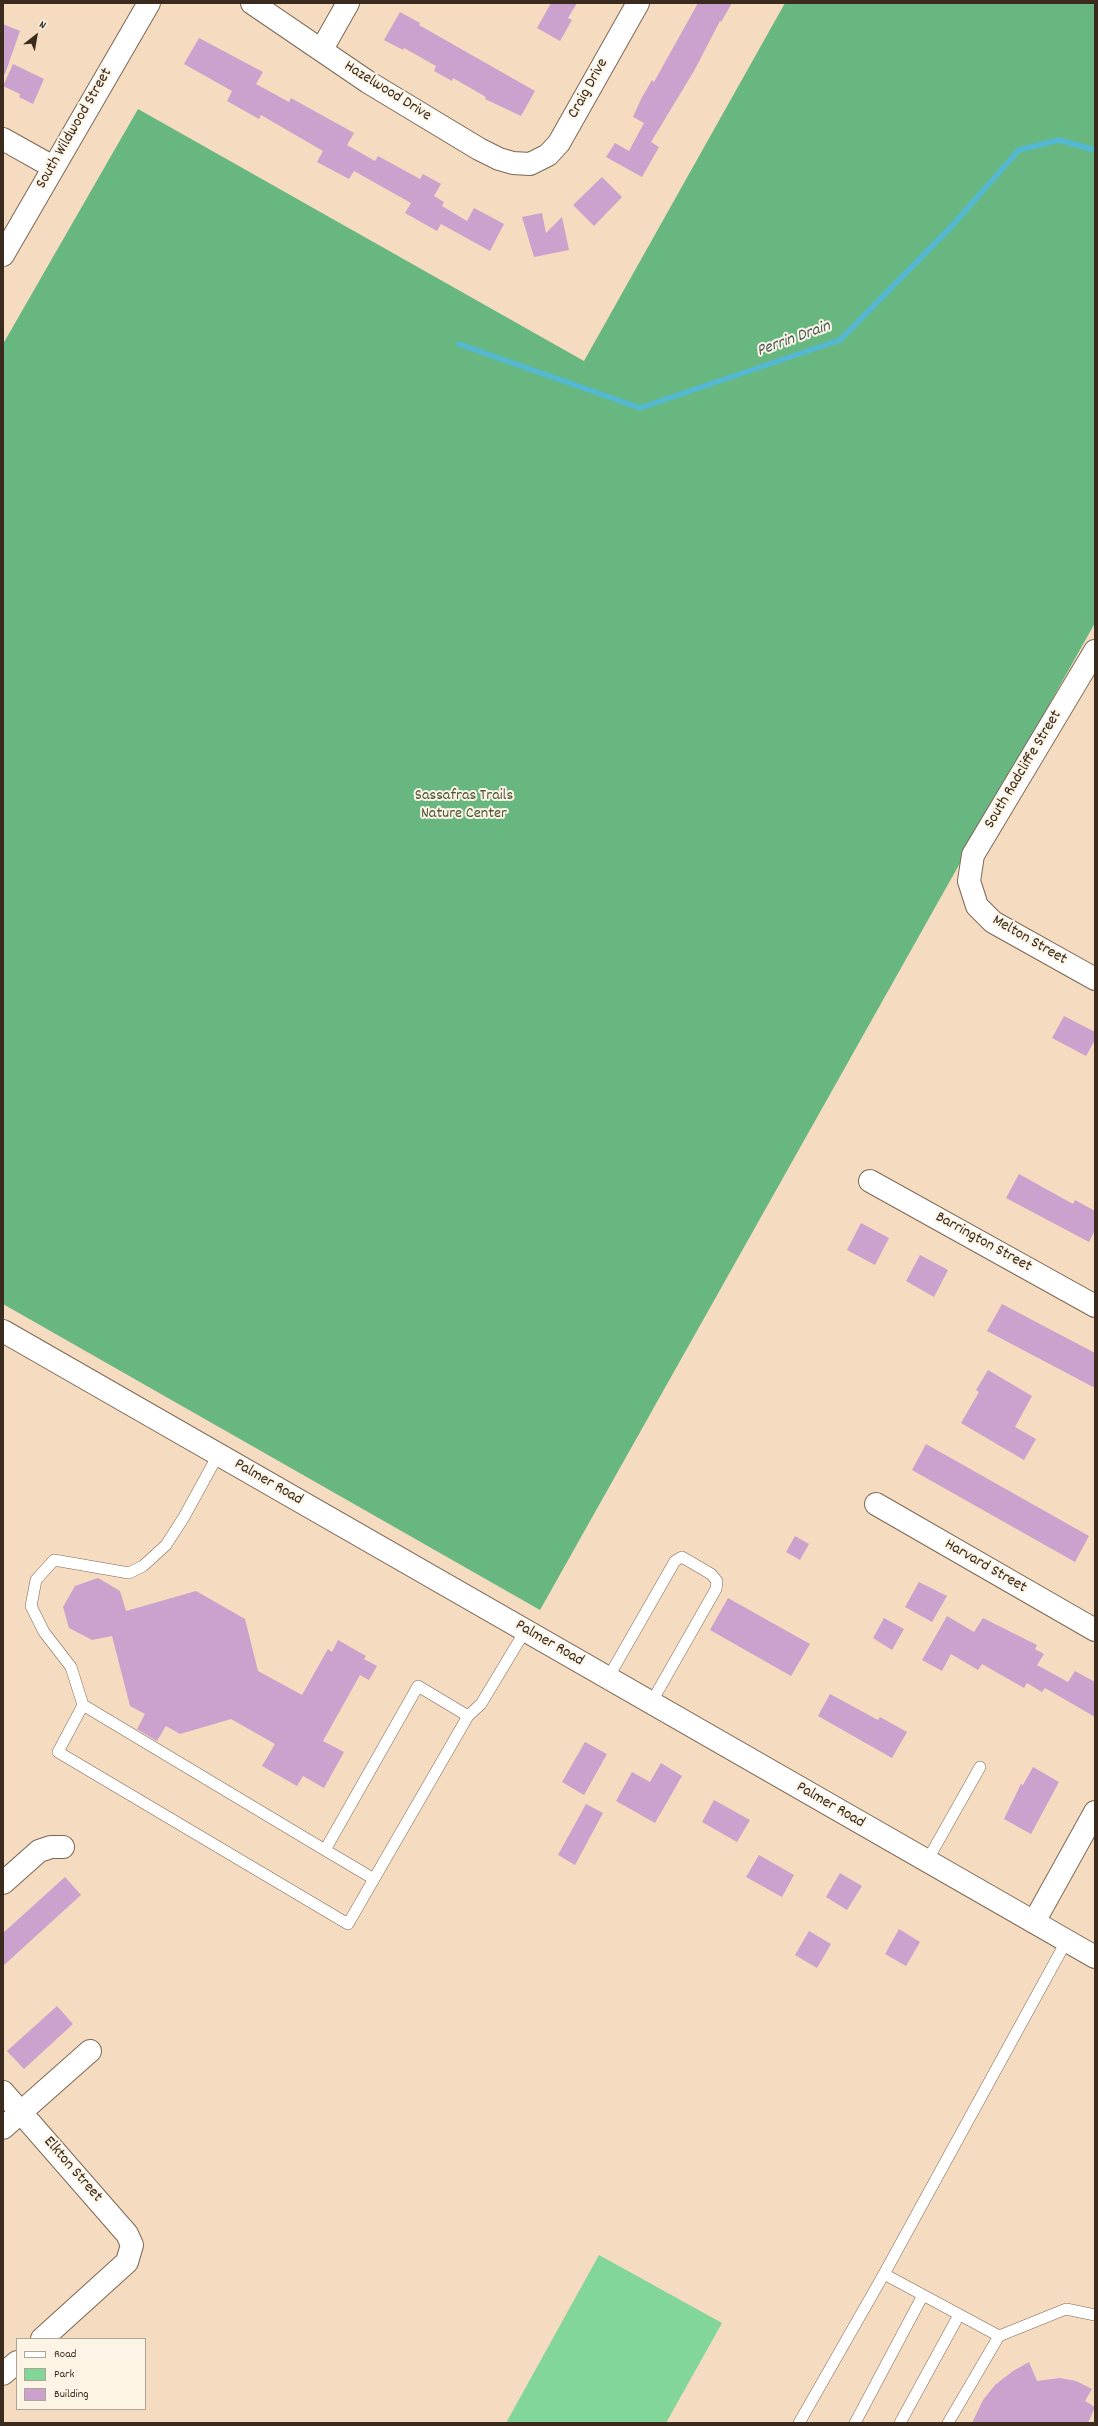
<!DOCTYPE html>
<style>
body{margin:0}
#map{position:relative;width:1098px;height:2426px;overflow:hidden;background:#f5dbbf;font-family:Dekko,sans-serif}
canvas{display:block}
.frame{position:absolute;inset:0;border:4px solid #3b2a1e;pointer-events:none}
.legend{position:absolute;left:16px;top:2338px;width:130px;height:72px;box-sizing:border-box;background:#fcf5e5;border:1px solid #afa495;margin:0;padding:5px 7px;list-style:none;font-size:12px;color:#3b2a1e}
.legend li{display:flex;align-items:center;gap:8px;height:20px}
.legend b{width:20px;border:1px solid #afa495}
.north{position:absolute;left:16px;top:16px;width:40px;height:40px;-webkit-text-stroke:3px #fcf5e5;paint-order:stroke;rotate:31deg;font-size:11px;font-weight:700;line-height:16px;text-align:center;color:#3b2a1e}
.north::after{content:'';display:block;margin:auto;width:14px;height:18px;background:#3b2a1e;clip-path:polygon(50% 0,100% 100%,50% 72%,0 100%)}
</style>
<div id="map">
<canvas width="1098" height="2426"></canvas>
<div class="frame"></div>
<ul class="legend">
<li><b style="height:5px;background:#fff"></b>Road</li>
<li><b style="height:11px;background:#81d698"></b>Park</li>
<li><b style="height:11px;background:#caa2cd"></b>Building</li>
</ul>
<div class="north">N</div>
</div>
<script>
const c = document.querySelector('canvas').getContext('2d');
c.lineJoin = 'round';
function fillPath(path, color) { c.fillStyle = color; c.fill(path, 'evenodd'); }
const poly = rows => new Path2D(rows.map(r => 'M' + r).join(''));
function stroke(path, color, width, dash) { c.strokeStyle = color; c.lineWidth = width; c.lineCap = dash ? 'butt' : 'round'; c.setLineDash(dash || []); c.stroke(path); }
function drawText(font, color, halo, rows, align = 'center') {
  c.font = font + ' Dekko,sans-serif'; c.lineWidth = 4; c.setLineDash([]); c.textBaseline = 'middle'; c.strokeStyle = halo; c.fillStyle = color; for (const [text, x, y, turn = 0] of rows) {
    c.save(); c.translate(x, y); c.rotate((+turn || 0) * Math.PI / 180); c.textAlign = isNaN(turn) ? turn : align; if (halo) c.strokeText(text, 0, 0); c.fillText(text, 0, 0); c.restore();
  }
}
fillPath(poly([
 [599,2255,722,2323,666,2423,506,2423]
]), '#81d698');
fillPath(poly([
 [785,3,1095,3,1095,623,540,1610,3,1304,3,344,138,109,584,361]
]), '#68b780');
stroke(poly([
 [459,344,640,408,840,340,950,228,1019,150,1059,140,1095,150]
]), '#54b8d2', 5.5);
fillPath(poly([
 [551,3,577,3,568,18,572,20,560,41,537,28],
 [698,3,732,3,721,22,720,21,694,71,651,142,659,147,642,177,606,157,615,143,629,151,644,123,633,117,641,99,652,80,654,82],
 [400,12,420,23,419,25,433,33,535,91,521,116,485,99,486,97,453,78,452,81,434,71,436,66,404,48,403,50,384,40],
 [3,24,20,31,5,74,3,74],
 [199,38,263,72,256,84,289,102,291,98,354,133,347,145,375,161,378,156,420,179,423,174,441,184,434,196,444,202,442,206,467,221,474,208,504,224,490,251,441,224,437,231,405,213,411,203,354,171,349,179,317,162,323,151,261,115,259,119,227,101,232,91,184,64],
 [13,64,44,79,33,104,19,97,20,94,3,86],
 [602,177,622,197,594,226,573,205],
 [542,213,546,233,562,217,569,250,534,257,522,217],
 [1064,1016,1095,1032,1095,1040,1086,1056,1052,1038],
 [1019,1174,1073,1204,1075,1200,1095,1211,1095,1230,1089,1242,1006,1198],
 [861,1223,889,1238,875,1265,847,1250],
 [920,1255,948,1270,934,1297,906,1281],
 [1002,1304,1095,1353,1095,1388,987,1331],
 [988,1370,1032,1396,1015,1427,1036,1439,1024,1460,961,1423,979,1392,976,1390],
 [926,1444,1089,1536,1075,1562,912,1470],
 [795,1536,809,1544,800,1560,786,1552],
 [98,1578,120,1591,126,1611,196,1591,245,1619,258,1671,302,1695,328,1649,332,1652,338,1640,366,1656,364,1659,377,1666,369,1680,360,1675,323,1741,344,1752,324,1788,303,1776,297,1786,262,1766,275,1744,231,1719,180,1734,166,1726,157,1741,137,1729,145,1714,130,1706,112,1636,92,1640,69,1628,63,1607,75,1586],
 [919,1582,947,1596,932,1622,905,1607],
 [728,1598,810,1644,791,1676,710,1630],
 [947,1616,974,1632,983,1618,1037,1645,1035,1649,1044,1654,1037,1665,1068,1682,1075,1671,1095,1682,1095,1717,1045,1688,1042,1692,1027,1683,1024,1688,982,1664,978,1670,951,1654,942,1671,922,1660],
 [884,1618,904,1629,892,1650,873,1638],
 [830,1694,878,1720,880,1717,907,1732,892,1758,818,1716],
 [585,1742,607,1754,584,1795,562,1782],
 [661,1763,682,1776,655,1823,616,1801,632,1772,650,1782],
 [1033,1767,1059,1782,1031,1834,1004,1819,1021,1784,1023,1785],
 [714,1800,750,1820,737,1842,702,1822],
 [586,1804,603,1813,575,1865,558,1855],
 [759,1855,794,1875,782,1897,746,1877],
 [840,1873,862,1886,847,1910,826,1897],
 [65,1877,81,1895,3,1966,3,1933],
 [899,1929,920,1942,906,1966,885,1954],
 [809,1931,831,1944,817,1968,795,1955],
 [57,2006,73,2024,24,2069,7,2051],
 [1029,2362,1037,2381,1060,2378,1076,2381,1092,2389,1085,2401,1095,2407,1088,2423,972,2423,983,2400,995,2385,1013,2371]
]), '#caa2cd');
const service = poly([
 [608,1678,675,1561,682,1557,711,1574,717,1581,716,1589,651,1703],
 [83,1705,71,1667,44,1632,31,1606,36,1580,54,1560,129,1573,143,1566,166,1545,184,1517,218,1455],
 [468,1716,481,1704,525,1631],
 [325,1850,418,1686,468,1716,348,1924,58,1752,83,1705,325,1850,374,1879],
 [927,1861,980,1767],
 [999,2336,884,2274,1067,1940],
 [799,2423,884,2274],
 [855,2423,923,2295],
 [900,2423,959,2315],
 [948,2423,999,2336,1066,2309,1095,2315]
]);
const minor = poly([
 [252,3,368,82,479,149,499,159,513,163,530,164,548,155,559,143,638,3],
 [322,49,348,3],
 [3,139,53,167],
 [1095,651,973,855,969,881,977,906,993,922,1095,979],
 [870,1181,1095,1306],
 [876,1504,1095,1630],
 [3,1883,39,1851,51,1847,63,1847],
 [1034,1922,1095,1812],
 [3,2092,127,2234,132,2245,127,2262,42,2339],
 [3,2128,90,2051],
 [3,2374,17,2362]
]);
const tertiary = poly([
 [3,255,149,3],
 [3,1331,1095,1957]
]);
stroke(service, '#7c6856', 12);
stroke(minor, '#7c6856', 24);
stroke(tertiary, '#7c6856', 24);
stroke(service, '#fff', 11);
stroke(minor, '#fff', 22);
stroke(tertiary, '#fff', 22);
drawText('16px', '#3b2a1e', '#fcf5e5', [
 ["Craig Drive",589,89,-61],
 ["Hazelwood Drive",387,92,32],
 ["South Wildwood Street",75,129,-60],
 ["South Radcliffe Street",1024,770,-59],
 ["Melton Street",1029,941,30],
 ["Barrington Street",983,1243,29],
 ["Palmer Road",268,1483,30],
 ["Harvard Street",985,1567,30],
 ["Palmer Road",549,1644,30],
 ["Palmer Road",830,1806,30],
 ["Elkton Street",72,2170,49]
]);
drawText('16px', '#4c553c', '#fcf5e5', [
 ["Sassafras Trails",464,797],
 ["Nature Center",464,815]
]);
drawText('italic 17px', '#445c5d', '#fcf5e5', [
 ["Perrin Drain",794,340,-20]
]);
</script>
